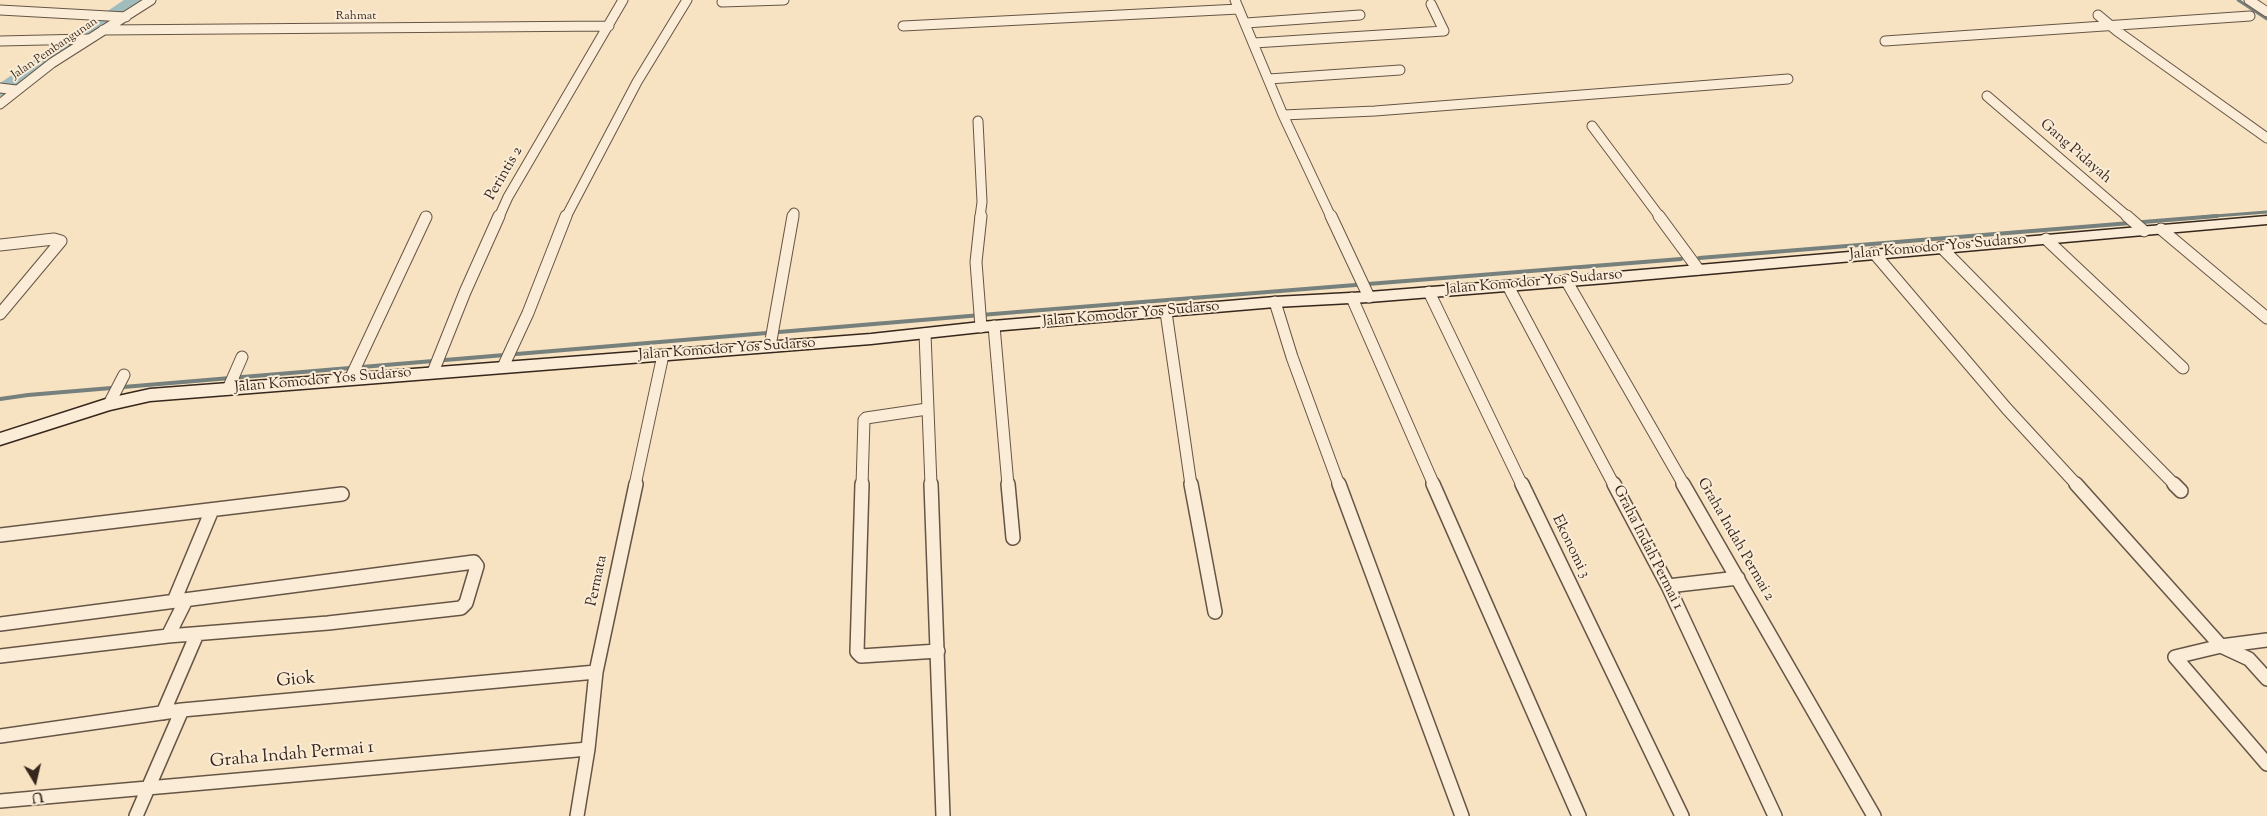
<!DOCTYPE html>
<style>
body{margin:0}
#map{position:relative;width:2267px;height:816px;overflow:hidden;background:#f7e2c2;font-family:"Sorts Mill Goudy",serif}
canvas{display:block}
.north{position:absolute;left:10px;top:756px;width:50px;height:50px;-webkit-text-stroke:4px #faecd7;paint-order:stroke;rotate:171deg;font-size:14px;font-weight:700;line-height:20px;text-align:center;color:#36261c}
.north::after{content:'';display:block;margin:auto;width:18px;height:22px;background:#36261c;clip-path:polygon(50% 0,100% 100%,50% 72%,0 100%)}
</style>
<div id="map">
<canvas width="2267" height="816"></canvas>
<div class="north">U</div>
</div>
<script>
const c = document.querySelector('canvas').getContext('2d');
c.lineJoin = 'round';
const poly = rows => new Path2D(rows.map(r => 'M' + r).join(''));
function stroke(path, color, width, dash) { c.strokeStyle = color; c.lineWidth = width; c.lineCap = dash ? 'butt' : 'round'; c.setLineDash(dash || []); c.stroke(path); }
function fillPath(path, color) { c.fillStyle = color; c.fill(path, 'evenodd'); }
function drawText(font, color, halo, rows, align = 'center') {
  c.font = font + ' "Sorts Mill Goudy",serif'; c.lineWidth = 4; c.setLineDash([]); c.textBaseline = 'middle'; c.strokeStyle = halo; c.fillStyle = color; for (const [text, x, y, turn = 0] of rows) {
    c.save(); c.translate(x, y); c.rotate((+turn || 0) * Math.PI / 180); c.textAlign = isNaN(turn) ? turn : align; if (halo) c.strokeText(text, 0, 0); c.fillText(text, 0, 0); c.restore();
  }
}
stroke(poly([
 [2238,0,2267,19],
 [2202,217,2267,212]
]), '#76807c', 3);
stroke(poly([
 [1699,258,2217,216],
 [0,399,28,395,1017,312,1681,259]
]), '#76807c', 4);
fillPath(poly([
 [124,0,142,0,6,95,0,96,0,83,124,0]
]), '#a0bcbc');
const streetFar2 = poly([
 [723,0,722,2,784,0],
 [1235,0,1283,115,1331,217],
 [2249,0,2267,12],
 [0,10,126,17],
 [2098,15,2117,31,2267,138],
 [1246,23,1360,15],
 [903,26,1239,9],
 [103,30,609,26],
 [0,41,88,39],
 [1885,41,2250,16],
 [1254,43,1444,31,1431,4],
 [1269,79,1400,70],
 [0,88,16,90],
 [1987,96,2128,217],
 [0,104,52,63,151,0],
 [1283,115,1375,111,1788,79],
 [978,121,982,202,980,217],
 [1592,126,1660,217],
 [499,217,508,197,623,0],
 [566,217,637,82,687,0],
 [793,217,794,213]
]);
const streetFar1 = poly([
 [981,216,976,262,981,327],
 [1331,216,1369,297],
 [1659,216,1698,269],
 [2127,216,2144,231],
 [2161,229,2267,318],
 [2046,239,2183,368],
 [0,245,54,239,61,241,0,314],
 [1941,247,2175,485],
 [1874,253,2007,409,2077,485],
 [1566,280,1684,485],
 [1508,286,1614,485],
 [1429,292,1522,485],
 [1352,298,1434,485],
 [1275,302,1292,357,1339,485],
 [1166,312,1191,485],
 [994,326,1008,485],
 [925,334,931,485],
 [770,346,793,216],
 [503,367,528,313,566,216],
 [433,372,465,292,499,216],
 [350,379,426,217],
 [228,389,242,357],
 [109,404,124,375],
 [635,485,663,355],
 [862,485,864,420,866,418,927,409]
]);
const street = poly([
 [862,484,857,652,861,656,938,651],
 [931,484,943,816],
 [1008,484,1013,538],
 [1191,484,1215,612],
 [1339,484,1462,816],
 [1433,484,1579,816],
 [1522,484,1682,816],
 [1614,484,1668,586,1775,816],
 [1683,484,1874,816],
 [2076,484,2221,646,2249,659,2267,679],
 [2174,484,2181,491],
 [0,535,342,494],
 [1668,586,1738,578],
 [174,601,212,510],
 [0,624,474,562,477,566,466,603,461,608,328,623,168,636,0,656],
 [168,636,186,600],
 [2267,640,2221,646,2175,657,2267,764],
 [163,713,197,634],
 [0,736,182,710,596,672],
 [0,801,588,749],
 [136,816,182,710],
 [577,816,588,749,596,672,636,484]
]);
const secondary = poly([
 [2267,216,2267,224,1606,283,1369,302,1275,307,981,332,871,344,150,401,110,410,0,445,0,433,109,398,150,389,871,334,981,322,1275,297,1369,292,1606,273,2267,216]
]);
stroke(streetFar2, '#665546', 11);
stroke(streetFar1, '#665546', 13);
stroke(street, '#665546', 16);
stroke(secondary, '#36261c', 3);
stroke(streetFar2, '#faecd7', 9);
stroke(streetFar1, '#faecd7', 11);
stroke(street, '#faecd7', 13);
fillPath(secondary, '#faecd7');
drawText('12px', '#36261c', '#faecd7', [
 ["Rahmat",356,17],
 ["Jalan Pembangunan",55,49,-34]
]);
drawText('15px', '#36261c', '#faecd7', [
 ["Gang Pidayah",2075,152,41],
 ["Perintis 2",505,174,-60],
 ["Jalan Komodor Yos Sudarso",1938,248,-5],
 ["Jalan Komodor Yos Sudarso",1534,283,-5],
 ["Jalan Komodor Yos Sudarso",1131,315,-5],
 ["Jalan Komodor Yos Sudarso",727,350,-4],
 ["Jalan Komodor Yos Sudarso",323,381,-5],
 ["Graha Indah Permai 2",1735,540,60],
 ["Ekonomi 3",1570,547,64],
 ["Graha Indah Permai 1",1647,548,63],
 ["Permata",598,581,-78]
]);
drawText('18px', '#36261c', '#faecd7', [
 ["Giok",296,681,-5],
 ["Graha Indah Permai 1",292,756,-5]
]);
</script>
